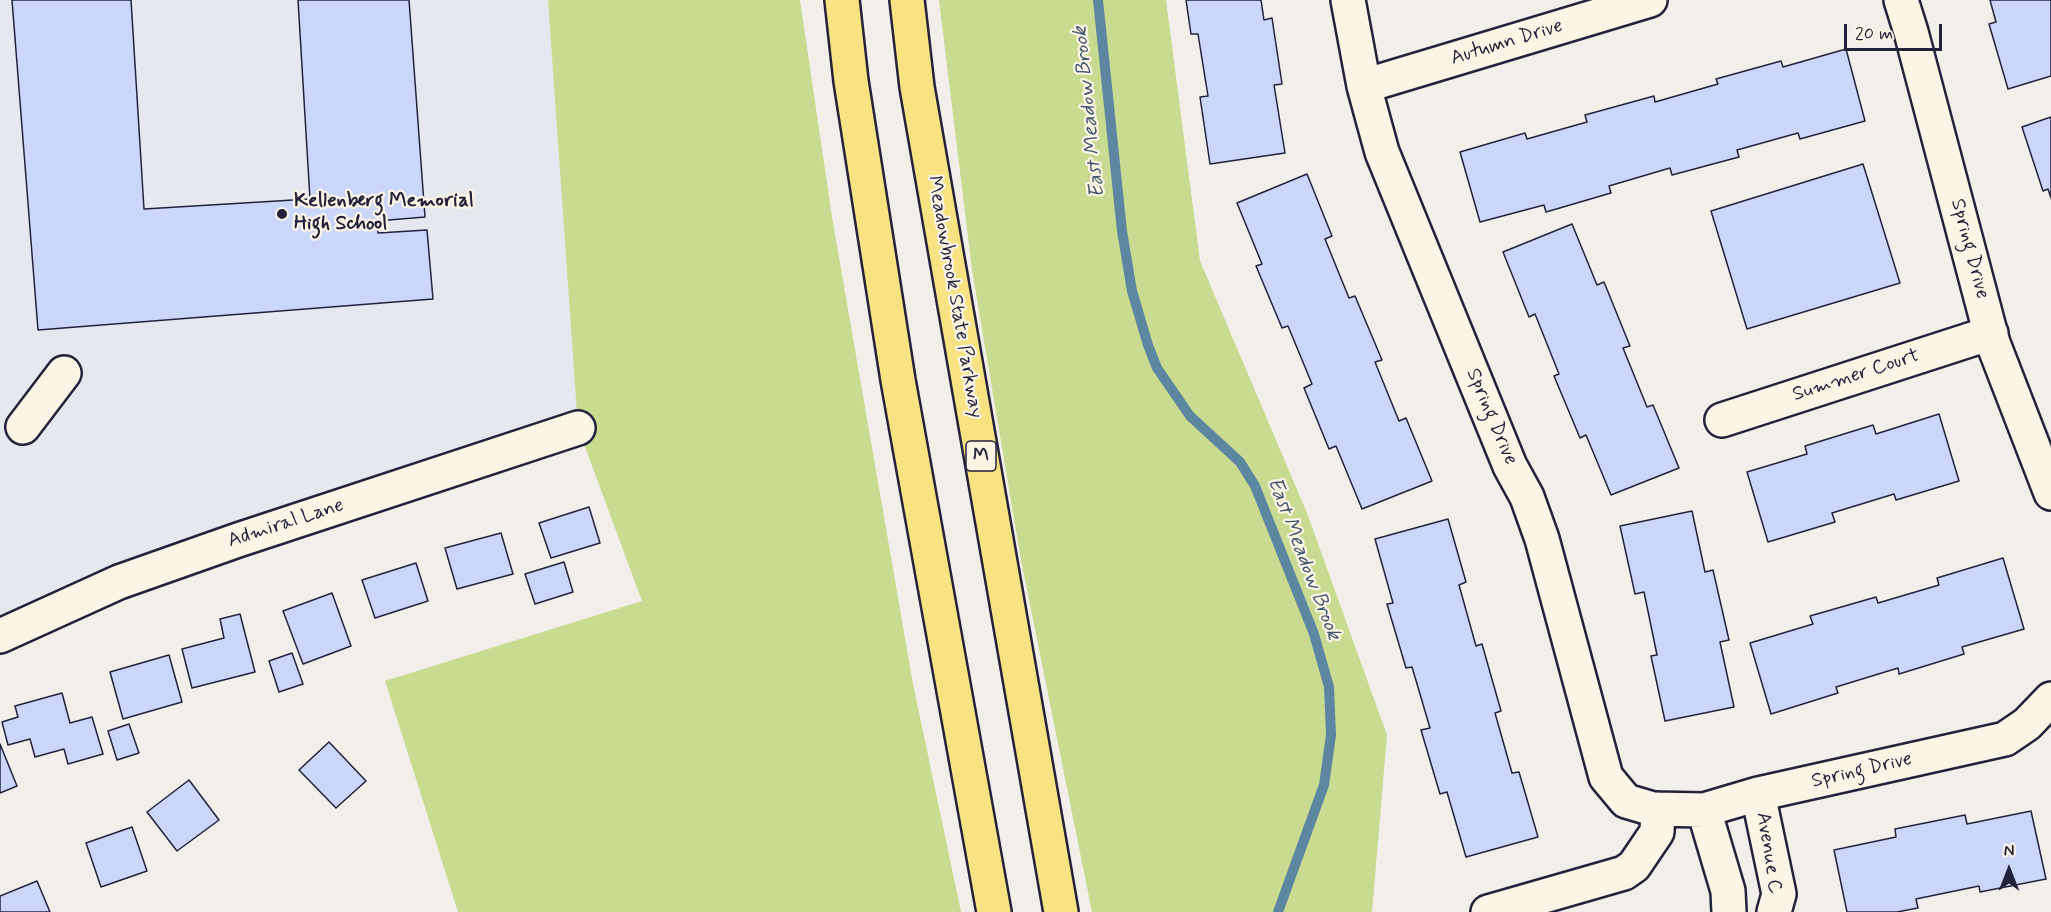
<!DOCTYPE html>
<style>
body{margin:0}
#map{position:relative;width:2051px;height:912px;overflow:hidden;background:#f2efea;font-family:Mynerve,sans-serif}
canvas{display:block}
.north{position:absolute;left:1979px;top:840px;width:60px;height:60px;-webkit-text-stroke:4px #fcf5e5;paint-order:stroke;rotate:0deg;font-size:16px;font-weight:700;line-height:24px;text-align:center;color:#22223b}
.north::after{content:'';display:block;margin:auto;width:21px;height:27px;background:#22223b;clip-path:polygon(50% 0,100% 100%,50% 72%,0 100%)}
.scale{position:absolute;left:1844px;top:24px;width:98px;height:27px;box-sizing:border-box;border:3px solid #22223b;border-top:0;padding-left:8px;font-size:18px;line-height:21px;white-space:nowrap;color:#22223b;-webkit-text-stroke:4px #fcf5e5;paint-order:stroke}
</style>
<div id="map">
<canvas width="2051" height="912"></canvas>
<div class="north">N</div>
<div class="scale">20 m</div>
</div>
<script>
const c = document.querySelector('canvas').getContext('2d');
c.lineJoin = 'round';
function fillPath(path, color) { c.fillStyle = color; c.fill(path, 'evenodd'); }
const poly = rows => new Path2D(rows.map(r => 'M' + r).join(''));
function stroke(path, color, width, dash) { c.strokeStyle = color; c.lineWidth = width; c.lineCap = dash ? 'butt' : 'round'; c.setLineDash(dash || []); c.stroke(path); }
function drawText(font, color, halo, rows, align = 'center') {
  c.font = font + ' Mynerve,sans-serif'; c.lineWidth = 4.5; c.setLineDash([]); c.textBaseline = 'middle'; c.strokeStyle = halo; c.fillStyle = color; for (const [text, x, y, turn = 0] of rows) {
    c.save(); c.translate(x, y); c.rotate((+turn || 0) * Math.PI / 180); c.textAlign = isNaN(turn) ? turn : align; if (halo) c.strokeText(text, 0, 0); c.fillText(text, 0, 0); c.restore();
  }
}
fillPath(poly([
 [0,0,548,0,578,428,0,636]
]), '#e6e8f0');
fillPath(poly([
 [548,0,800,0,832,217,913,684,961,912,458,912,385,681,642,601,578,428],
 [939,0,1166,0,1200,261,1307,513,1387,735,1372,912,1092,912,1021,560,972,270]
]), '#c9db90');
stroke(poly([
 [1098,0,1122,231,1132,291,1148,345,1157,368,1190,416,1240,462,1255,486,1314,634,1329,687,1331,735,1324,785,1278,912]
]), '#5d87a1', 10);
const building = poly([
 [12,0,131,0,144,209,310,199,298,0,409,0,425,217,377,221,378,233,427,230,433,299,38,330,12,0],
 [1186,0,1261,0,1264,20,1272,18,1282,84,1274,85,1285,153,1210,164,1200,97,1208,96,1198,34,1191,34,1186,0],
 [1990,0,2051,0,2051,76,2008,89,1989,24,1996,22,1990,0],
 [1846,49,1865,121,1800,139,1798,133,1737,150,1739,157,1672,175,1670,168,1609,186,1611,193,1546,212,1544,205,1480,222,1460,152,1525,133,1527,139,1587,122,1585,115,1654,96,1655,102,1718,84,1716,79,1781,61,1783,67,1846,49],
 [2051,117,2051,198,2048,189,2043,191,2022,127,2051,117],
 [1863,164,1900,283,1747,329,1711,211,1863,164],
 [1307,174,1332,236,1325,239,1349,298,1355,296,1382,360,1375,362,1399,421,1406,418,1432,481,1362,509,1336,446,1329,449,1304,388,1312,384,1288,326,1282,328,1256,266,1262,264,1237,203,1307,174],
 [1572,224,1597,285,1604,282,1630,346,1623,348,1647,407,1653,405,1679,468,1611,495,1586,435,1580,438,1554,376,1559,374,1535,314,1529,317,1503,252,1572,224],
 [1939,414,1959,481,1896,500,1894,494,1832,513,1835,522,1768,542,1747,472,1807,454,1805,446,1873,425,1876,434,1939,414],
 [589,507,600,543,551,558,539,523,589,507],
 [1692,511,1705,572,1713,570,1729,640,1720,642,1734,707,1665,721,1651,656,1657,655,1644,592,1635,594,1620,526,1692,511],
 [1448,519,1466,582,1459,585,1476,646,1482,644,1501,711,1495,713,1512,773,1519,772,1538,837,1466,857,1447,792,1440,794,1421,730,1430,728,1412,667,1406,668,1387,604,1393,603,1375,539,1448,519],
 [501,533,513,574,457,589,445,548,501,533],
 [2003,558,2024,629,1962,647,1964,654,1899,674,1898,668,1836,687,1838,693,1771,714,1750,643,1813,624,1810,616,1876,597,1878,603,1939,585,1937,578,2003,558],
 [564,562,573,592,535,604,525,574,564,562],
 [416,563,428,601,375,618,362,580,416,563],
 [332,593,351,646,303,664,283,611,332,593],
 [240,614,255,672,192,688,182,649,224,638,220,619,240,614],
 [292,653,303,684,279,692,269,661,292,653],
 [169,655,182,702,123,719,110,672,169,655],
 [62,693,70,723,92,717,103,754,68,764,64,749,35,757,30,739,8,745,2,722,18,717,15,706,62,693],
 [129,724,139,753,117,760,108,731,129,724],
 [329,742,366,781,336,808,299,770,329,742],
 [0,744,17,786,0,793,0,744],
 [189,780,219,820,177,851,147,812,189,780],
 [2031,811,2046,879,1980,892,1979,886,1916,899,1918,908,1897,912,1847,912,1834,850,1896,837,1895,829,1965,815,1967,824,2031,811],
 [132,827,147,871,101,887,86,843,132,827],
 [37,881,50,912,0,912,0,896,37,881]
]);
fillPath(building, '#cbd6fd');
stroke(building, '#22223b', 1.5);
const minor = poly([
 [1348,0,1364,86,1382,152,1510,466,1527,497,1542,539,1606,777,1626,801,1653,809,1704,810,1758,794,2005,739,2027,724,2051,699],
 [1901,0,1911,32,1993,343,2051,493],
 [1364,86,1650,0],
 [1722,420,1991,333],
 [23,427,64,373],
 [0,636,119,582,238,540,578,428],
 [1758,794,1779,894,1774,912],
 [1704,810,1728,891,1729,912],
 [1488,912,1624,873,1634,866,1657,832,1658,809]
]);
const highway = poly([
 [842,0,851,81,898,380,994,912],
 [907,0,917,87,1061,912]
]);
stroke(minor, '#22223b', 38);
stroke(highway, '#22223b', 38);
stroke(minor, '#fcf5e5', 33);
stroke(highway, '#f8e281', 33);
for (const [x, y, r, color] of [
 [282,214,6,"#22223b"]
]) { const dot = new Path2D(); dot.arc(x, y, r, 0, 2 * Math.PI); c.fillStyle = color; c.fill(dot); stroke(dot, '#fcf5e5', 2); }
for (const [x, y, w] of [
 [981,456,30]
]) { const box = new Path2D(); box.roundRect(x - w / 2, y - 15, w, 30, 4.5); c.fillStyle = '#fcf5e5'; c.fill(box); stroke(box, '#22223b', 1.5); }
drawText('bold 18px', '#22223b', null, [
 ["M",981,456]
]);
drawText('20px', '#22223b', '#fcf5e5', [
 ["Autumn Drive",1507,43,-17],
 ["Spring Drive",1969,249,75],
 ["Meadowbrook State Parkway",954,297,80],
 ["Summer Court",1856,376,-18],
 ["Spring Drive",1491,417,67],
 ["Admiral Lane",286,524,-18],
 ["Spring Drive",1862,771,-13],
 ["Avenue C",1768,853,81]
]);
drawText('bold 20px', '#22223b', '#fcf5e5', [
 ["Kellenberg Memorial",294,202],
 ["High School",294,225]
], 'left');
drawText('italic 21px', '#3f546e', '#fcf5e5', [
 ["East Meadow Brook",1090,112,-96],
 ["East Meadow Brook",1303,559,69]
]);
</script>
